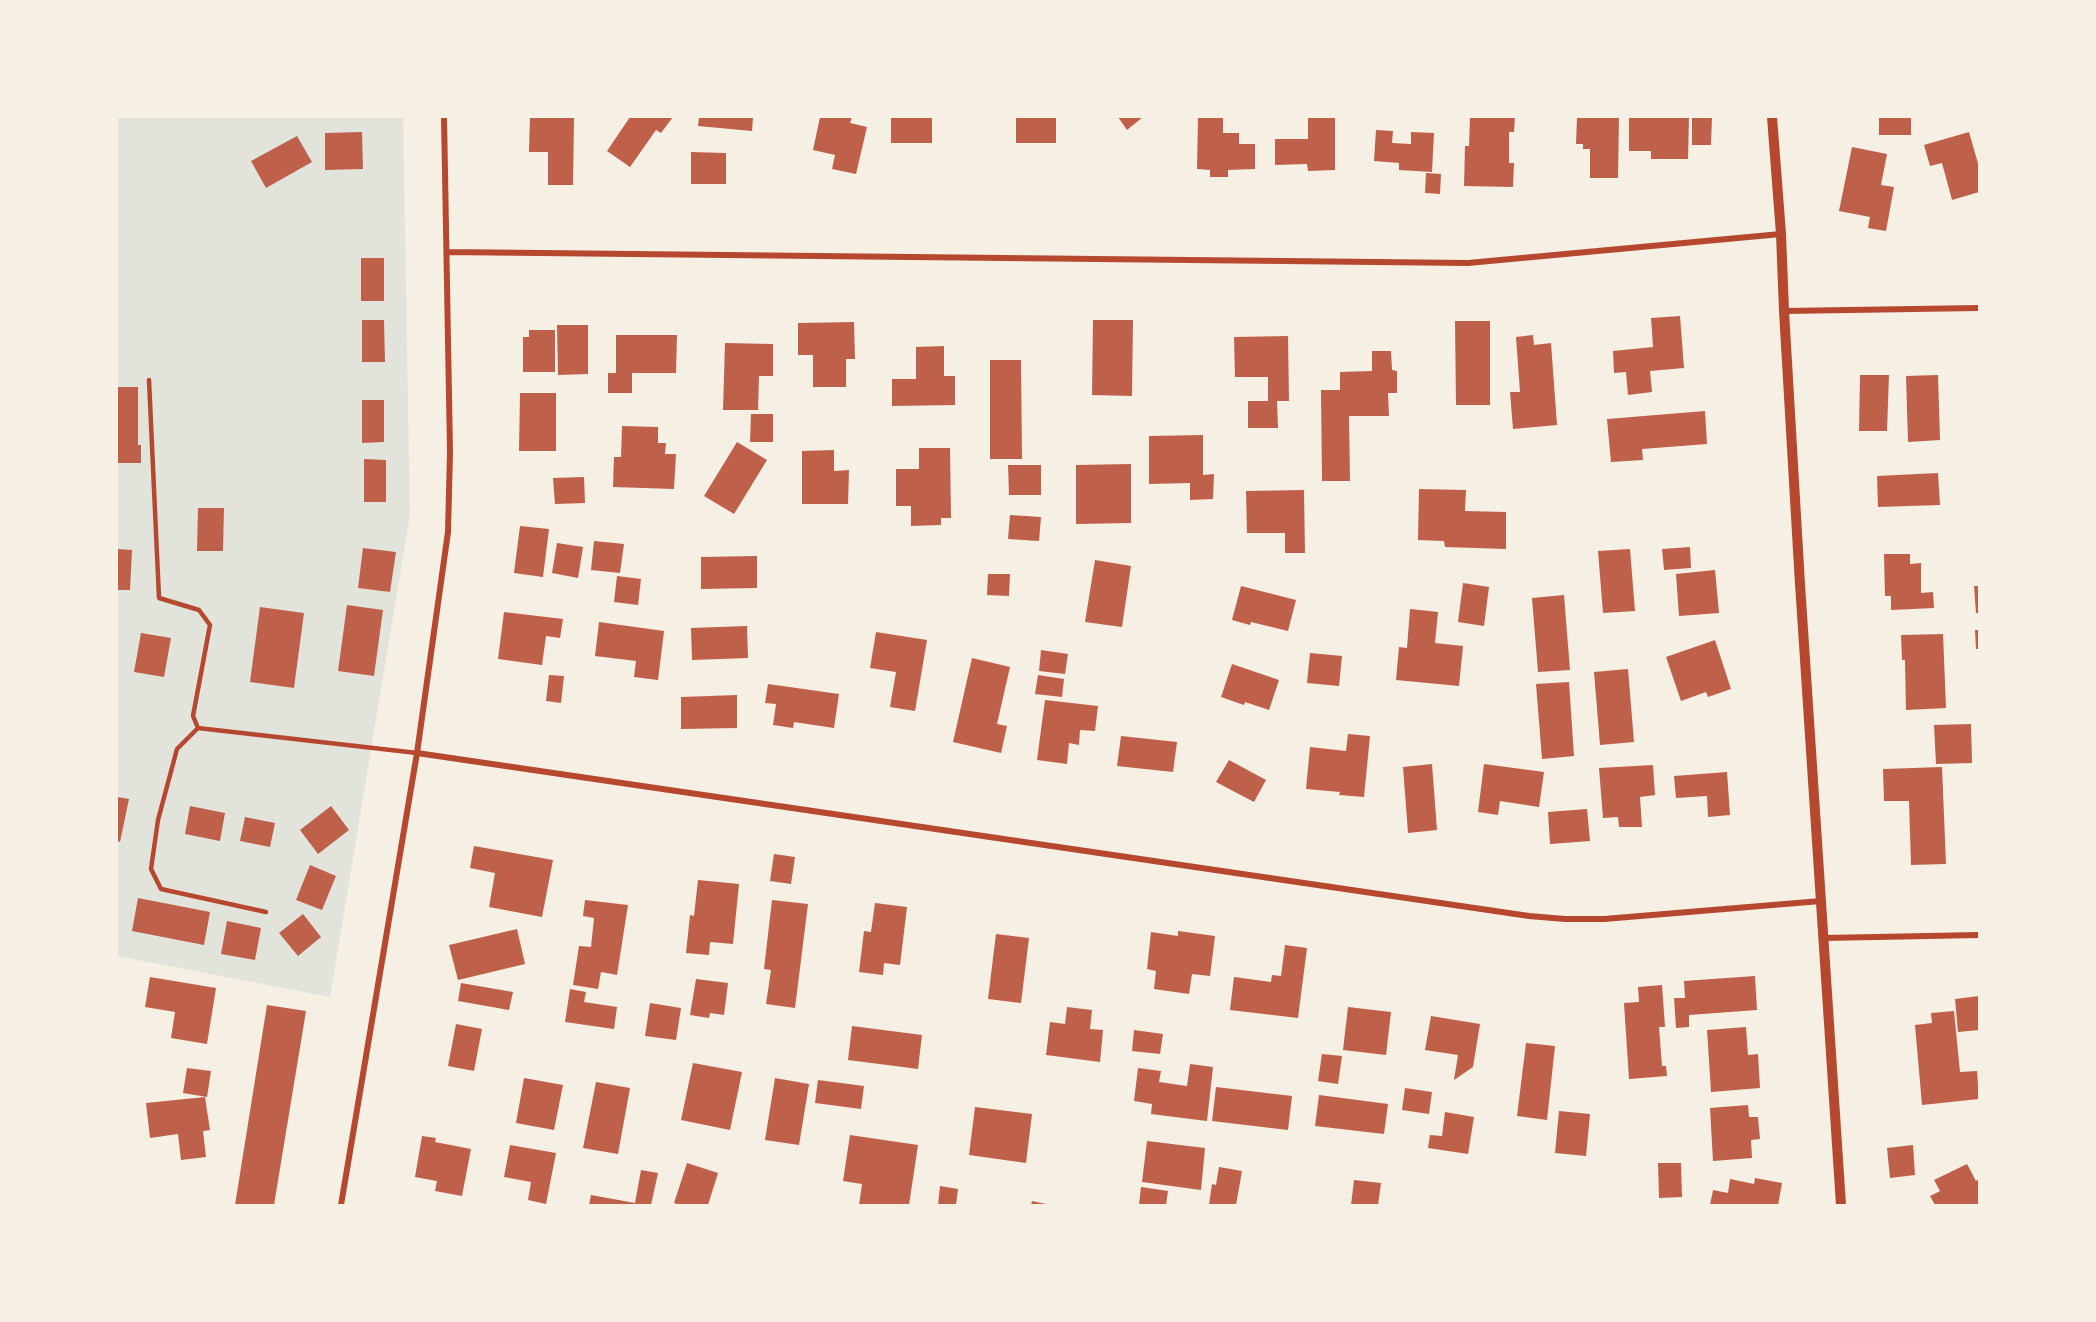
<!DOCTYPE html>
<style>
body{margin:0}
#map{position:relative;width:2096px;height:1322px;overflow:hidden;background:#f6efe4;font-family:Arial,sans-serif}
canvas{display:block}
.frame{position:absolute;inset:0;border:118px solid #f6efe4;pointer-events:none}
</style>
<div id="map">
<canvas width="2096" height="1322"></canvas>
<div class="frame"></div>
</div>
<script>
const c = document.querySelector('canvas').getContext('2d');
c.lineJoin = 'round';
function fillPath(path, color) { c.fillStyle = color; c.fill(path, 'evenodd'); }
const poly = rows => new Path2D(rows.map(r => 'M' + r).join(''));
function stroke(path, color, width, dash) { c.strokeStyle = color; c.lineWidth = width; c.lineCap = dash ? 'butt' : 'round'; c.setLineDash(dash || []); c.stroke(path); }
fillPath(poly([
 [117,117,403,117,410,515,330,997,117,956]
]), '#e2e4dc');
fillPath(poly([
 [530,117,574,117,573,185,548,185,548,152,529,152],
 [630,117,673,117,661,133,656,130,630,167,607,151],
 [699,117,753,117,752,131,698,126],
 [820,117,852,117,850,123,867,127,856,174,832,169,835,155,813,150],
 [891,117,932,117,932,143,891,143],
 [1016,117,1056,117,1056,143,1016,143],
 [1118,117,1143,117,1127,130],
 [1198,117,1223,117,1223,133,1239,133,1239,144,1255,144,1255,169,1228,170,1228,177,1210,177,1210,170,1197,169],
 [1308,117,1335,117,1335,170,1308,171,1307,164,1275,165,1275,139,1308,139],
 [1470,117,1515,117,1514,132,1509,132,1509,163,1514,163,1513,187,1464,186,1465,146,1469,146],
 [1577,117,1619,117,1618,178,1590,178,1590,149,1583,149,1583,144,1576,144],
 [1629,117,1689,117,1688,159,1651,159,1651,151,1629,151],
 [1692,117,1712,117,1711,145,1692,145],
 [1879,117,1911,117,1911,135,1879,135],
 [1376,130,1393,131,1392,143,1411,144,1411,132,1434,133,1432,172,1399,170,1399,163,1374,161],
 [362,132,363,169,325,170,325,133],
 [1969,132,1979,167,1979,192,1952,200,1942,163,1930,166,1924,145],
 [297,136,312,162,266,188,251,161],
 [1852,147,1887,154,1881,185,1894,187,1886,231,1868,228,1870,217,1839,211],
 [691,152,726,153,726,184,691,184],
 [1426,173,1441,174,1440,194,1425,193],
 [361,258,384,258,384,301,361,301],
 [1680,316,1684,368,1650,371,1652,392,1628,395,1626,372,1614,373,1613,351,1653,347,1651,318],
 [362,320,384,320,385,362,362,362],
 [1093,320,1133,320,1132,396,1092,395],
 [1455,321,1490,321,1490,405,1456,405],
 [854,322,855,359,846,359,846,387,813,387,813,355,798,355,798,323],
 [557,325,588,325,588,374,558,375],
 [529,330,555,330,555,372,523,372,523,337,529,337],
 [616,335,677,335,676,373,632,373,632,393,608,393,608,373,616,373],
 [1533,335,1534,345,1551,343,1557,425,1513,429,1510,392,1520,392,1516,337],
 [1288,336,1289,401,1277,401,1278,428,1248,428,1248,401,1268,401,1268,377,1235,377,1234,337],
 [725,343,773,344,773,376,759,376,758,410,723,410],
 [944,346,944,376,955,376,955,405,892,406,892,379,916,379,916,347],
 [1372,351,1391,351,1392,370,1397,371,1397,393,1388,393,1389,416,1349,416,1350,481,1322,481,1321,390,1340,390,1340,372,1372,371],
 [990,360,1021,360,1022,459,990,459],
 [1860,375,1889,375,1887,431,1859,431],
 [1938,375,1940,440,1908,442,1906,376],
 [117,387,138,387,138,445,141,445,141,463,117,463],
 [520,393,556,393,556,451,519,451],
 [362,400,384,400,384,442,362,443],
 [1705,411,1707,444,1642,449,1643,460,1611,462,1607,419],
 [751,414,773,414,773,442,750,442],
 [622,426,658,427,658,443,666,443,665,454,676,454,674,489,613,487,614,457,621,457],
 [1203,435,1203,475,1214,474,1213,499,1190,500,1190,483,1149,484,1149,436],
 [737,442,767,460,734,514,704,496],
 [919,448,950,448,951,518,941,518,941,525,911,526,911,506,896,506,896,469,919,469],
 [834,450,834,471,849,470,848,504,802,504,802,451],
 [364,459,386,460,386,502,364,502],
 [1131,464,1131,523,1076,524,1076,465],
 [1008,465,1041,465,1041,495,1009,495],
 [1938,473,1940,505,1878,507,1877,476],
 [584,477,585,503,555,504,553,478],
 [1419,489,1466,490,1465,511,1506,512,1506,549,1445,547,1444,541,1418,540],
 [1304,490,1305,553,1285,553,1285,533,1247,533,1246,491],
 [198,508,224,508,223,551,197,551],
 [1010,515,1041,517,1039,541,1008,539],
 [520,526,549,529,543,577,514,573],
 [594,541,624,544,620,573,591,570],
 [557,543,583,547,578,578,552,573],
 [1690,547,1691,568,1664,570,1662,549],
 [363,548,396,552,390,592,358,588],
 [117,549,132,550,130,590,117,590],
 [1630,549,1635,611,1603,613,1598,551],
 [1884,554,1910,554,1910,564,1921,563,1921,593,1933,592,1934,608,1891,610,1891,596,1885,596],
 [757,556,757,588,701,589,701,557],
 [1095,560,1131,566,1122,627,1085,622],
 [1715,570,1719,613,1679,616,1676,574],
 [988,574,1010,574,1009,596,987,595],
 [617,576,641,579,638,605,614,602],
 [1463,583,1489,587,1484,626,1458,622],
 [1241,586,1296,600,1288,631,1251,622,1250,625,1232,620],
 [1974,586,1979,586,1979,613,1976,613],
 [1564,595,1570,670,1538,672,1532,598],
 [347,605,383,610,374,676,338,671],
 [260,607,304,613,294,688,250,682],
 [1410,609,1438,612,1435,643,1463,646,1459,686,1396,680,1399,647,1407,648],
 [504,612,563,619,560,638,546,636,542,665,498,659],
 [599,622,664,631,658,680,634,677,636,661,595,656],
 [747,626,748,658,692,660,691,628],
 [1975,630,1979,630,1979,649,1976,649],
 [876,632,927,640,915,711,890,707,896,672,870,668],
 [141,633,171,638,164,677,134,672],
 [1943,634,1946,708,1906,710,1905,660,1902,660,1901,635],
 [1715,640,1731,689,1708,697,1706,692,1681,701,1666,657],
 [1041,650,1068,654,1065,674,1039,671],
 [1310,653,1342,656,1339,686,1307,683],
 [972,658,1010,667,997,724,1007,726,1001,753,953,742],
 [1232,664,1279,680,1269,710,1245,702,1244,705,1221,697],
 [1628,669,1634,742,1600,745,1594,672],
 [549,675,564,676,561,703,546,701],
 [1038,675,1064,679,1062,697,1035,694],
 [1569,682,1574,756,1542,759,1536,684],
 [768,684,839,694,834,728,794,722,793,728,773,725,776,704,765,703],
 [737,695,737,728,681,729,681,697],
 [1045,700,1098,706,1095,731,1080,730,1079,745,1069,743,1067,764,1037,760],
 [1971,724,1972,763,1936,764,1934,725],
 [1348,734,1370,736,1364,797,1339,795,1340,792,1306,789,1310,747,1346,751],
 [1121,736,1177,742,1173,772,1117,766],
 [1229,760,1266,780,1254,802,1216,782],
 [1432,764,1437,830,1408,833,1403,767],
 [1484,764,1544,772,1539,807,1500,801,1498,815,1478,812],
 [1653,765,1655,795,1640,797,1642,827,1619,827,1618,817,1603,818,1599,768],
 [1942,767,1946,864,1911,865,1909,801,1884,801,1883,769],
 [1727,772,1730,815,1708,817,1707,796,1676,798,1674,776],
 [117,797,129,799,120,842,117,841],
 [190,806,225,813,220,841,185,834],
 [331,806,349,830,318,854,300,830],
 [1587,809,1590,841,1550,844,1548,812],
 [245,817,275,823,270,847,240,841],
 [474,846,553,860,542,917,489,907,495,873,470,868],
 [774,854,795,857,791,884,770,881],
 [310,865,336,876,322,910,296,900],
 [698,880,739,884,733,944,710,942,709,955,686,953,690,915,694,916],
 [138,898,210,912,204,945,132,931],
 [585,900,628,905,617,975,601,972,598,989,573,985,579,946,591,947,594,918,583,916],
 [772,900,808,904,795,1008,766,1004,771,970,764,969],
 [875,903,907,907,900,965,884,963,883,975,859,972,864,931,871,932],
 [303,914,321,937,298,956,279,933],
 [227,921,261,928,255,960,221,954],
 [517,929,525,964,458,980,449,945],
 [1178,931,1215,936,1210,976,1192,974,1189,994,1154,989,1156,971,1147,969,1151,932,1178,936],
 [996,934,1029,938,1021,1003,988,999],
 [1285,945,1307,948,1298,1018,1230,1010,1234,977,1271,982,1272,975,1281,976],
 [1755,976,1757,1010,1689,1015,1689,1027,1676,1028,1674,998,1685,998,1684,981],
 [150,977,216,988,207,1044,171,1038,175,1012,145,1007],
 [696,979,728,983,724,1015,710,1013,709,1018,690,1015],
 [461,983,513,992,509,1010,458,1001],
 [1662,985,1665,1027,1659,1027,1662,1066,1666,1066,1667,1076,1629,1079,1624,1003,1639,1002,1638,987],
 [570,989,586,992,584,1002,617,1007,614,1029,565,1022],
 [1979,996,1979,1030,1958,1032,1955,999],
 [650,1003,681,1008,676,1040,645,1036],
 [267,1005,306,1011,274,1205,235,1205],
 [1067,1007,1092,1010,1090,1029,1103,1030,1100,1062,1046,1055,1050,1022,1065,1024],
 [1348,1007,1391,1012,1386,1055,1343,1050],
 [1954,1011,1960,1072,1977,1071,1979,1099,1922,1105,1915,1025,1932,1023,1931,1013],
 [1431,1016,1480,1024,1473,1067,1454,1080,1458,1055,1425,1050],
 [456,1024,482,1029,474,1071,448,1066],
 [852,1026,922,1035,918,1069,848,1060],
 [1746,1027,1748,1055,1758,1054,1760,1088,1711,1092,1707,1030],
 [1134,1030,1163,1034,1160,1054,1132,1051],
 [1526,1043,1555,1046,1547,1120,1517,1116],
 [1322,1054,1342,1056,1338,1084,1318,1081],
 [693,1063,742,1072,730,1130,681,1120],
 [1190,1064,1213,1067,1207,1121,1151,1114,1152,1104,1134,1101,1138,1068,1161,1071,1159,1082,1187,1086],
 [187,1068,211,1071,207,1097,183,1093],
 [524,1078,563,1085,554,1130,516,1123],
 [775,1078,809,1084,799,1145,765,1140],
 [818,1080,864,1086,861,1109,815,1103],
 [596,1082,630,1088,618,1154,583,1148],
 [1216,1087,1292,1096,1288,1130,1212,1121],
 [1405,1088,1432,1092,1429,1114,1402,1110],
 [1319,1095,1388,1104,1384,1134,1315,1126],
 [205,1097,210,1130,203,1131,206,1157,181,1160,178,1134,150,1138,146,1103],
 [1748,1105,1749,1117,1758,1117,1760,1139,1751,1140,1752,1158,1713,1161,1710,1108],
 [975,1107,1032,1114,1026,1163,969,1155],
 [1559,1111,1590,1114,1586,1156,1555,1153],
 [1445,1112,1474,1117,1468,1154,1428,1148,1430,1135,1442,1136],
 [850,1135,918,1145,909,1205,859,1205,862,1184,843,1181],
 [422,1136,436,1138,435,1142,471,1149,462,1196,435,1191,437,1181,415,1177],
 [1147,1141,1205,1148,1201,1190,1142,1182],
 [510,1145,556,1153,546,1204,528,1200,531,1182,504,1177],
 [1913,1145,1915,1175,1890,1178,1887,1148],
 [687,1163,718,1173,708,1205,680,1205,674,1203],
 [1658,1163,1681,1163,1682,1197,1659,1198],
 [1967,1164,1976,1181,1979,1179,1979,1205,1935,1205,1930,1196,1940,1191,1934,1180],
 [1219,1167,1242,1171,1236,1205,1209,1205,1212,1184,1216,1185],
 [641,1170,658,1173,651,1205,589,1205,591,1195,635,1203],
 [1755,1178,1782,1183,1778,1205,1710,1205,1713,1190,1728,1193,1730,1179,1754,1184],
 [1354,1180,1381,1183,1378,1205,1351,1205],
 [940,1186,958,1189,956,1205,938,1205],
 [1141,1187,1168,1191,1166,1205,1139,1205],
 [1032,1201,1046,1204,1046,1205,1031,1205]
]), '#bf614a');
stroke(poly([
 [149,380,159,598,199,610,210,625,193,716,198,728,417,753],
 [198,728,177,749,158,820,151,869,161,889,266,912]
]), '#b5482f', 4.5);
stroke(poly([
 [447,252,1468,263,1781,234],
 [1784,311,1979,308],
 [417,753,1529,916,1565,919,1604,919,1821,901],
 [1824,938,1979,935],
 [341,1205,417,753,448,532,450,452,444,117]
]), '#b5482f', 6);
stroke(poly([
 [1772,117,1781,234,1784,311,1800,584,1841,1205]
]), '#b5482f', 10);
</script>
